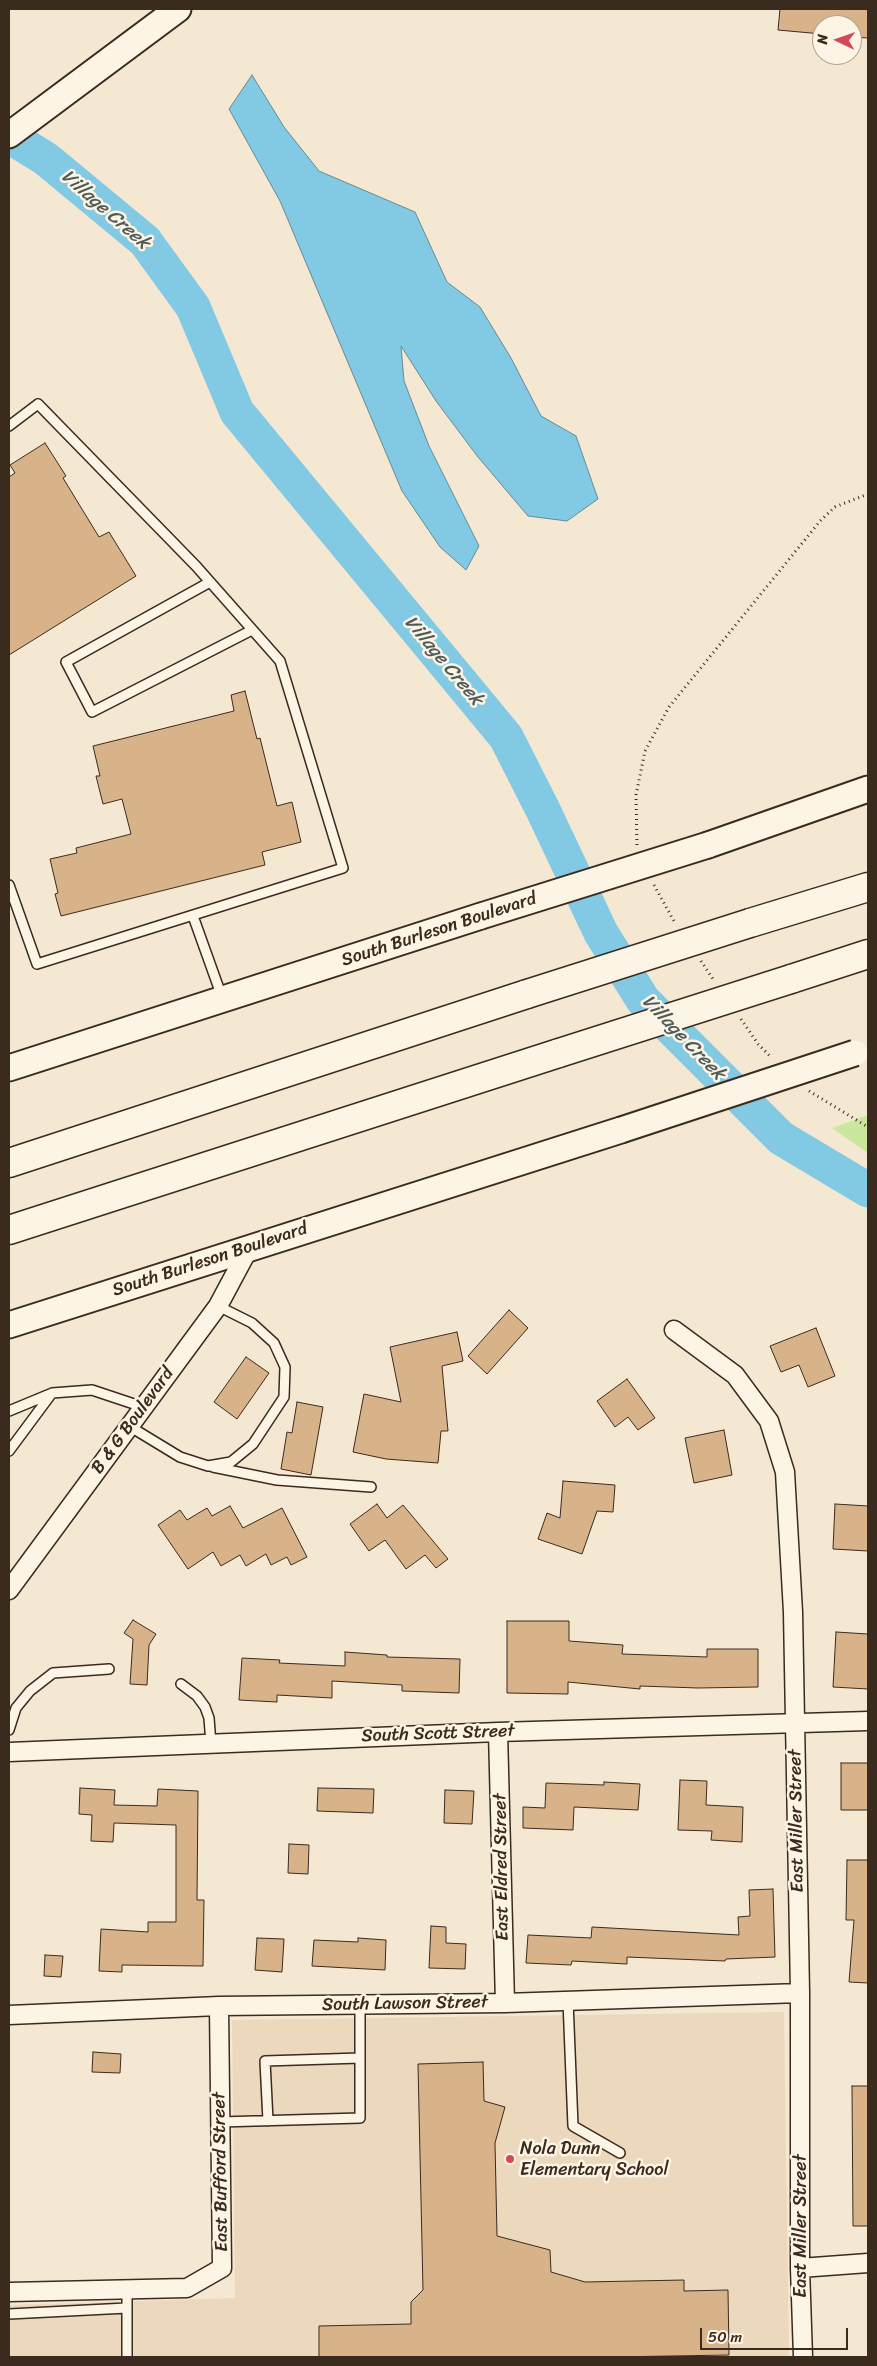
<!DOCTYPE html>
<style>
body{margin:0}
#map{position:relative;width:877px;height:2366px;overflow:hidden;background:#f5e8d3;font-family:Sriracha,sans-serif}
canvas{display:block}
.frame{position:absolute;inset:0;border:10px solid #3b2a1e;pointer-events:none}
.north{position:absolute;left:812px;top:15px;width:50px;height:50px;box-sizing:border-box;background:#fcf5e5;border:1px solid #afa495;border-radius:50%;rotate:273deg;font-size:14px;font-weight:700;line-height:20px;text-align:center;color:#3b2a1e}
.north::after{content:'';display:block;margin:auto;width:18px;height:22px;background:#d1495b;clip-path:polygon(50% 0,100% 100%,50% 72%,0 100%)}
.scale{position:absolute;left:700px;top:2328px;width:148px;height:22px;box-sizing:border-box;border:2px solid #3b2a1e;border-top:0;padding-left:6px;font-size:15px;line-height:18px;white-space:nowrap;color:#3b2a1e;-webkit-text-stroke:4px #fcf5e5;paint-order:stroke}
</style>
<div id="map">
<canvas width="877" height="2366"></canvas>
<div class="frame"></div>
<div class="north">N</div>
<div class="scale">50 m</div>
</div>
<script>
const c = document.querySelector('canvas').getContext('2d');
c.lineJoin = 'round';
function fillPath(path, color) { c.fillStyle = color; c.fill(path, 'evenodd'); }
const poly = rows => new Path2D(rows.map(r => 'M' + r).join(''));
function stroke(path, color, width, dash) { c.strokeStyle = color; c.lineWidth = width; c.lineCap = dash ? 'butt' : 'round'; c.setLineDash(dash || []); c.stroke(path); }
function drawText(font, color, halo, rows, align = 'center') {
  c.font = font + ' Sriracha,sans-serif'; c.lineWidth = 5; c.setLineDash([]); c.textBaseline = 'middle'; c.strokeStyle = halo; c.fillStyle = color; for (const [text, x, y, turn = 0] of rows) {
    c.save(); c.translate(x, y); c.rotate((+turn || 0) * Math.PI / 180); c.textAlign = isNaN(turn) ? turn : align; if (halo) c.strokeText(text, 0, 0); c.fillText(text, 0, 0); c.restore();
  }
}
fillPath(poly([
 [784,2012,789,2357,9,2357,9,2305,235,2298,232,2020]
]), '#ecd8bd');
fillPath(poly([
 [868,1115,868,1153,832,1128]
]), '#cbe79e');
const water = poly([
 [252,75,284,127,319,171,415,212,447,282,480,307,511,358,541,416,576,436,598,499,567,521,528,516,478,457,436,401,401,346,404,381,429,446,479,546,466,570,440,547,402,491,280,201,229,109,252,75]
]);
fillPath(water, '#82c9e3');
stroke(water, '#668994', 1);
stroke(poly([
 [9,136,46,159,145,241,193,307,237,412,506,737,543,810,601,933,643,1000,781,1138,868,1190]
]), '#82c9e3', 35);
const building = poly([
 [780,9,868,9,868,38,852,37,852,25,822,25,822,34,778,30,780,9],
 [45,443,66,476,63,478,99,537,109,532,136,576,9,655,9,477,15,473,10,465,45,443],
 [245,691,257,739,260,738,277,806,292,802,301,842,262,852,265,865,61,916,55,894,58,893,50,859,77,853,76,848,131,834,122,799,103,804,96,776,100,776,93,746,234,711,231,695,245,691],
 [509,1310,528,1328,487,1374,468,1356,509,1310],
 [816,1328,835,1376,808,1387,799,1365,781,1372,770,1346,816,1328],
 [457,1332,463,1361,442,1366,448,1431,441,1431,438,1463,386,1459,353,1452,364,1394,401,1402,390,1347,457,1332],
 [246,1357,269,1373,237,1419,214,1402,246,1357],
 [627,1379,655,1418,638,1430,628,1417,615,1427,597,1401,627,1379],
 [297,1402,323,1407,311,1475,281,1469,287,1432,292,1433,297,1402],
 [724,1430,732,1475,694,1483,685,1438,724,1430],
 [563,1481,615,1485,613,1512,597,1511,582,1554,538,1539,547,1513,560,1518,563,1481],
 [377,1504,387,1518,403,1505,448,1559,436,1568,425,1555,406,1569,385,1540,369,1551,350,1524,377,1504],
 [835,1504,868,1506,868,1551,833,1549,835,1504],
 [230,1506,243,1528,282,1508,307,1557,291,1565,287,1557,271,1565,266,1554,246,1566,240,1555,221,1566,213,1552,188,1569,158,1525,180,1510,187,1520,207,1508,212,1516,230,1506],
 [133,1620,156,1634,149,1645,147,1685,130,1684,133,1639,124,1633,133,1620],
 [507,1621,569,1621,569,1641,623,1645,622,1654,707,1657,707,1649,758,1649,758,1687,698,1688,640,1686,640,1689,568,1682,568,1694,507,1693,507,1621],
 [836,1632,868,1634,868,1689,833,1687,836,1632],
 [345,1652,387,1655,387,1657,460,1659,459,1693,402,1691,402,1685,332,1681,332,1698,277,1695,277,1702,239,1700,242,1658,280,1660,279,1663,345,1666,345,1652],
 [841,1763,868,1763,868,1810,841,1810,841,1763],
 [680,1780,707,1781,706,1805,743,1807,742,1842,711,1840,712,1831,678,1830,680,1780],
 [604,1782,640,1784,638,1810,574,1807,573,1830,523,1828,523,1807,545,1808,546,1783,604,1785,604,1782],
 [80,1788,115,1790,114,1805,157,1806,158,1789,198,1791,197,1900,204,1900,203,1966,122,1965,122,1972,99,1971,101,1929,148,1932,148,1922,176,1922,176,1825,114,1823,113,1842,91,1841,92,1815,79,1814,80,1788],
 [318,1788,374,1789,373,1813,317,1811,318,1788],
 [445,1790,474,1791,472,1824,444,1823,445,1790],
 [289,1844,309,1845,308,1874,288,1873,289,1844],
 [847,1860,868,1860,868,1983,849,1982,854,1920,846,1920,847,1860],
 [773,1889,775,1957,726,1959,725,1961,627,1957,627,1964,572,1961,571,1965,526,1963,528,1935,591,1938,592,1927,739,1935,738,1917,750,1916,749,1890,773,1889],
 [431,1926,446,1927,446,1943,466,1944,465,1969,429,1968,431,1926],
 [257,1938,284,1939,282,1972,255,1970,257,1938],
 [358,1938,386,1940,385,1970,312,1966,314,1940,358,1942,358,1938],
 [45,1955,63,1956,61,1977,44,1976,45,1955],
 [93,2052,121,2054,120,2073,92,2072,93,2052],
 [483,2062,484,2101,505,2107,495,2143,497,2236,550,2250,551,2272,585,2282,684,2280,684,2291,728,2290,729,2355,611,2357,319,2357,319,2326,411,2324,411,2302,423,2290,418,2064,483,2062],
 [852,2086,868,2086,868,2226,853,2226,852,2086]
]);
fillPath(building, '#d8b38a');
stroke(building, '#3b2a1e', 1);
const service = poly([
 [9,426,38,404,196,566,280,661,343,868,37,964,9,885],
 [210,582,66,662,92,712,252,630],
 [193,916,222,997],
 [9,1411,50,1394],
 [129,1426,180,1457,208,1466,231,1462,253,1444,284,1397,285,1367,274,1343,252,1323,218,1306],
 [9,1451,52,1393,92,1390,143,1407],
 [213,1467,277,1480,371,1487],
 [181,1684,197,1696,205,1707,209,1718,211,1744],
 [9,1730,16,1708,30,1691,53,1673,109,1669],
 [568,2001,573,2126,620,2153],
 [268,2121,265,2061,360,2058],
 [220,2122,360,2118,360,2004],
 [127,2289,127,2357],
 [9,2314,127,2308]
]);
const minor = poly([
 [674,1330,735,1375,769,1421,785,1472,793,1612,800,1993,800,2268,803,2357],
 [9,1590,218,1306,249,1248],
 [498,1732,505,2003],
 [9,1752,498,1732,868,1721],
 [9,2015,219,2006,505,2003,800,1993],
 [800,2268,868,2263],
 [9,2292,187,2288,222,2268,219,2006]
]);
const secondary = poly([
 [9,135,178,9],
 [708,845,868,789],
 [9,1068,481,916],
 [9,1325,621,1130]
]);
const motorway = poly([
 [750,923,868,887],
 [791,979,868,954],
 [9,1163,527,994],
 [9,1230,559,1053]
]);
stroke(service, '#3b2a1e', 12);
stroke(minor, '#3b2a1e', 21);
stroke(secondary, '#3b2a1e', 29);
stroke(motorway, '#3b2a1e', 31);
stroke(poly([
 [637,845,636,795,645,751,669,707,821,520,835,507,868,494],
 [654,885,675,923],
 [701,961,713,979],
 [741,1019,758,1044,771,1057],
 [809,1091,868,1127]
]), '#3b2a1e', 3, [1, 4]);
stroke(service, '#fcf5e5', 9);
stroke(minor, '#fcf5e5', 18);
stroke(secondary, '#fcf5e5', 25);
stroke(motorway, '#fcf5e5', 28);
const secondaryBridge = poly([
 [481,916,708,845],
 [621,1130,855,1053]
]);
const motorwayBridge = poly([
 [527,994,750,923],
 [559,1053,791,979]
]);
stroke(secondaryBridge, '#3b2a1e', 29, []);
stroke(motorwayBridge, '#3b2a1e', 31, []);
stroke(secondaryBridge, '#fcf5e5', 25);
stroke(motorwayBridge, '#fcf5e5', 28);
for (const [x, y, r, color] of [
 [510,2159,5,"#d1495b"]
]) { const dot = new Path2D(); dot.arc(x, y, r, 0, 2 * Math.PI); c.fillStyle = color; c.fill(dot); stroke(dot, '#fcf5e5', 2); }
drawText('18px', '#3b2a1e', '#fcf5e5', [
 ["South Burleson Boulevard",439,930,-18],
 ["South Burleson Boulevard",210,1260,-18],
 ["B & G Boulevard",133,1421,-54],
 ["South Scott Street",438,1734,-2],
 ["East Miller Street",797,1821,-91],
 ["East Eldred Street",502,1867,-91],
 ["South Lawson Street",405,2004,-1],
 ["East Bufford Street",221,2172,-91],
 ["East Miller Street",801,2226,-90]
]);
drawText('18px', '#3b2a1e', '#fcf5e5', [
 ["Nola Dunn",520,2149],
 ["Elementary School",520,2170]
], 'left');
drawText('italic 19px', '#505a59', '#fcf5e5', [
 ["Village Creek",105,210,41],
 ["Village Creek",443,661,50],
 ["Village Creek",683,1038,46]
]);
</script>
